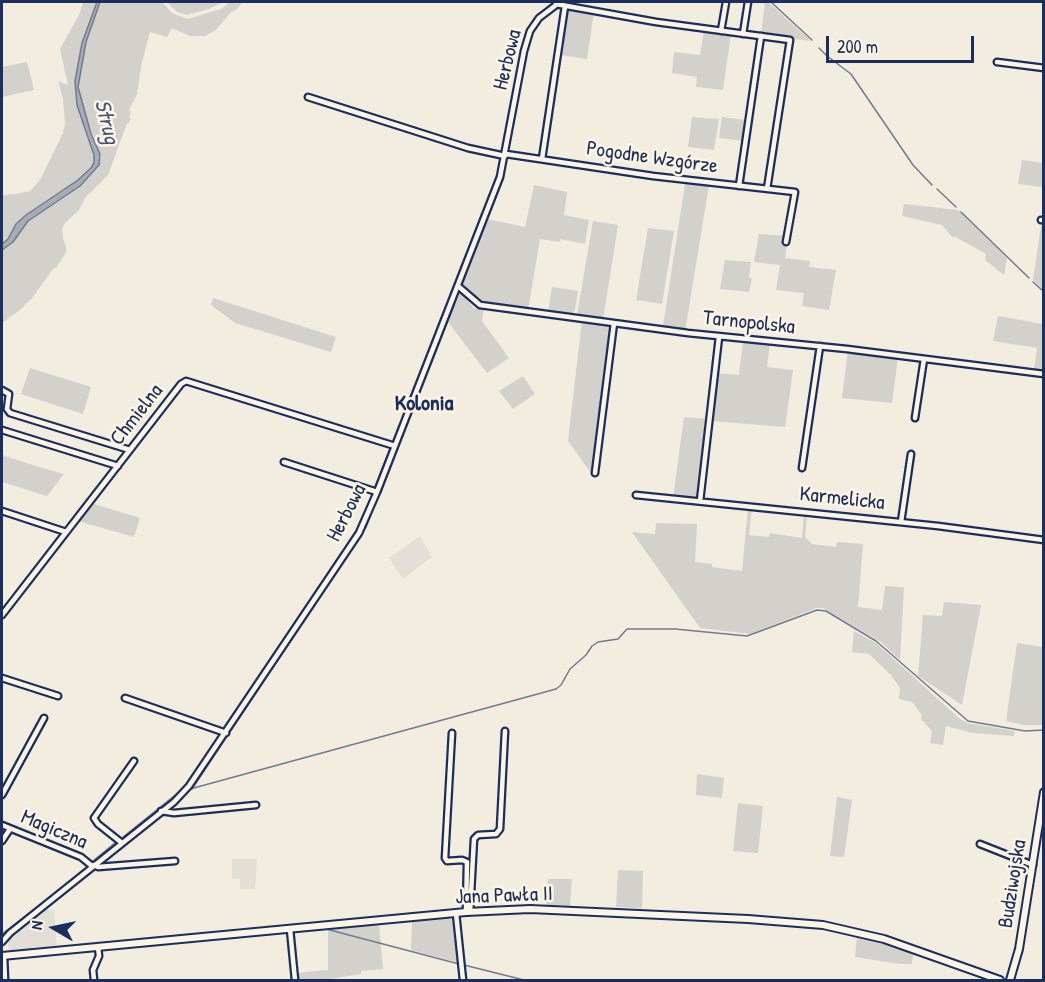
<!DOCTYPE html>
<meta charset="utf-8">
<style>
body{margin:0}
#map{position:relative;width:1045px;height:982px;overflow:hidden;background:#f3ede0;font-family:"Patrick Hand",sans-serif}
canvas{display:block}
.frame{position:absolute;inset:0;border:3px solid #1b2f5e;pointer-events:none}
.north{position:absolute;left:24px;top:898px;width:60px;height:60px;-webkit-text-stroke:4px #fcf5e5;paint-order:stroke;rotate:279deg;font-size:16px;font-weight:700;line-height:24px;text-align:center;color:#1b2f5e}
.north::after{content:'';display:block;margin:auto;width:21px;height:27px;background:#1b2f5e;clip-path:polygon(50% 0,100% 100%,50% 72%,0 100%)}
.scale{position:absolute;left:826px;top:36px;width:148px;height:27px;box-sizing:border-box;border:3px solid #1b2f5e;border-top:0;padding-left:8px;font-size:18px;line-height:21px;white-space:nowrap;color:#1b2f5e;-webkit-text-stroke:4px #fcf5e5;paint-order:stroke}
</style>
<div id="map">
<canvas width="1045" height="982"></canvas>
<div class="frame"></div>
<div class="north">N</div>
<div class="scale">200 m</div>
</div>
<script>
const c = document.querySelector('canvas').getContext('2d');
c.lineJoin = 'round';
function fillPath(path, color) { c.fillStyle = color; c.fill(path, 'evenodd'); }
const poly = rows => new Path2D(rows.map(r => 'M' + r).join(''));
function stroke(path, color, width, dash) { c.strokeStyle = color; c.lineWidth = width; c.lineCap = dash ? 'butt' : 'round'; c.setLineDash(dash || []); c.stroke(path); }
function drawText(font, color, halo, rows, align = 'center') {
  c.font = font + ' "Patrick Hand",sans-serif'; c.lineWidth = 5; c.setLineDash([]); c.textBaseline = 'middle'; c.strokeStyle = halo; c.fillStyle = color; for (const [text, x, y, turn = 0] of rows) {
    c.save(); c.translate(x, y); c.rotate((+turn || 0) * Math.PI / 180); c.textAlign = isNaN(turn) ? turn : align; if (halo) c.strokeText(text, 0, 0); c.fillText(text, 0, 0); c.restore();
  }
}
fillPath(poly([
 [420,536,432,557,403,579,389,558],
 [232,859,257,859,255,889,240,889,240,879,232,879],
 [45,910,54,910,57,946,9,951,7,940]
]), '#e3dfd6');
fillPath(poly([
 [83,2,97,2,82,43,75,87,77,105,94,155,94,163,91,168,78,180,26,215,16,224,8,239,2,244,2,195,16,194,30,191,40,180,63,133,65,123,63,99,58,81,68,85,60,49,79,15],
 [100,2,162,2,172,13,188,19,221,9,230,2,243,2,236,10,231,12,216,30,205,36,190,36,172,28,167,37,150,32,142,62,137,94,129,110,131,112,129,118,131,118,129,123,127,123,108,175,85,198,79,210,65,223,62,229,63,238,67,251,56,268,54,268,32,298,20,310,2,323,2,250,13,242,28,221,84,182,97,168,101,157,91,134,78,87,86,42],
 [167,2,223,2,209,9,186,15,177,12],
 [765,2,768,2,811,41,761,35],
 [567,8,594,12,587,59,560,55],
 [704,30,731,34,723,90,696,87,697,77,672,73,674,52,700,55],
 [27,62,34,90,2,97,2,67],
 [692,117,719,119,714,150,688,147],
 [722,117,747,120,744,141,719,138],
 [1022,160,1043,163,1043,187,1018,184],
 [688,182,709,185,685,332,665,329,663,326,685,184],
 [534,185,567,192,564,215,589,220,585,244,560,239,560,242,540,239,528,310,488,304,479,301,461,285,487,219,525,227],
 [904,204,958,210,1007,258,1004,275,985,260,986,254,954,236,953,238,942,225,902,216],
 [593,221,618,225,603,320,578,317,577,315],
 [1043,223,1043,290,1033,280,1041,225],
 [648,228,674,231,662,304,636,300],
 [759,234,786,236,784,243,787,244,785,258,810,261,809,267,836,270,829,310,802,306,804,293,776,290,780,265,754,262],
 [725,260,751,262,749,278,752,278,749,292,720,289],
 [552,287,578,291,575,310,572,314,548,312],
 [461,291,474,309,484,309,482,321,509,358,487,373,448,322],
 [213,298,336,337,331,352,235,323,211,305],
 [998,316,1043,324,1043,371,1034,369,1037,348,993,341],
 [582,320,609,324,611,327,593,476,568,441],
 [743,341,770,343,767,367,793,370,785,427,711,421,716,373,739,375],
 [848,350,898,357,892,403,842,398],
 [30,368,91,387,83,414,21,394],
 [523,376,535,394,513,409,499,391],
 [684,417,707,419,698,496,694,500,673,498],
 [2,455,36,466,64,474,47,496,2,482],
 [91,503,140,518,134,537,78,521],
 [748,508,752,508,749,535,769,537,770,533,802,538,804,514,807,514,805,537,812,544,836,547,837,542,863,544,858,607,882,610,885,586,904,587,900,660,881,642,823,608,817,608,750,634,700,628,632,532,655,534,656,523,697,524,695,562,712,564,712,567,742,571],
 [944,602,981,605,962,705,918,676,923,615,942,616],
 [854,631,876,643,960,719,967,723,1015,731,1014,736,973,733,946,726,943,745,930,743,932,731,921,719,922,715,912,702,899,699,900,688,891,675,869,654,852,652],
 [1017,643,1043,647,1043,725,1024,725,1006,721],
 [697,774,724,778,722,798,696,795],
 [837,797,852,800,844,857,830,856],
 [738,803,763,806,758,853,733,851],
 [618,870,643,871,642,908,616,907],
 [548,879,572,879,570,906,546,905],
 [449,918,453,921,457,962,411,950,412,921],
 [379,925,383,969,361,971,361,974,324,980,298,980,297,973,328,970,328,932,331,929],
 [857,937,884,943,913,953,912,964,900,964,855,957]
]), '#d3d1cc');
const water = poly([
 [97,2,100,2,86,42,78,87,91,134,100,154,99,165,80,186,28,221,13,242,2,250,2,244,8,239,16,224,26,215,78,180,91,168,94,163,94,155,77,105,75,81,82,43,97,2]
]);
fillPath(water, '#a9acb3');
stroke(water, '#707a91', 1.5);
stroke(poly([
 [771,2,812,40],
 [819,48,827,56,851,74,913,165,932,185],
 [937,189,956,207],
 [961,212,1029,278],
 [1033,282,1044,292],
 [425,361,447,303],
 [420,373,422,369],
 [403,417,417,380],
 [393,442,400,425],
 [374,490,390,449],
 [312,597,355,533,371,498],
 [303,611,308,604],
 [290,631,301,614],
 [272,658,285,638],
 [262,671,267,665],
 [241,703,258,678],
 [224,729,236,710],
 [190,789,556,689,561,685,570,669,586,655,592,646,598,642,618,639,627,629,675,629,747,636,817,610,826,611,876,641,968,721,1025,731,1044,730],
 [192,789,366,527,454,305],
 [123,837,184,788,220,736],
 [93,861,116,842],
 [326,929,459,964],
 [2,934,32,911],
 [464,965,524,980]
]), '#707a91', 1.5);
const street = poly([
 [556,4,656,22,790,40,767,189],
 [721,31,726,2],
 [743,34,748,2],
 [997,62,1044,68],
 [308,97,468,148,505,156],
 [506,154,653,176,795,192,786,242],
 [542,159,565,6],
 [739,186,761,36],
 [1041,220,1044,220],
 [458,286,480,305,688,333,847,349,1044,374],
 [2,390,9,394,7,409,10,413,130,450],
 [915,418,924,359],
 [2,430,118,466],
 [284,462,377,492],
 [802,468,820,346],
 [595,473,614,323],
 [636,495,938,526,1044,540],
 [700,501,719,337],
 [2,511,66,532],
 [901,522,911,454],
 [2,615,181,384,186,381,395,446],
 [2,678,58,696],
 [125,698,226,733],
 [452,733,445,858,447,861,462,860,467,862,466,912],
 [2,795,44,718],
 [161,811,174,813,256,805],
 [2,825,81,857,92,866],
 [2,841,10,829],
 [122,843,98,824,94,818,134,761],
 [980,844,1033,865],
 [94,865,98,867,175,861],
 [470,912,474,839,478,835,496,834,500,829,505,731],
 [456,913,463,980],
 [290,929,295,980],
 [2,942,10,933,174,802,189,786,359,533,377,492,500,177,524,51,530,31,539,18,560,2],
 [4,956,5,980],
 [94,980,93,970,99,956,98,947]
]);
const secondary = poly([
 [2,956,466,912,530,909,748,919,823,925,884,939,1000,980],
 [1010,980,1019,949,1044,792]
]);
stroke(street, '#1b2f5e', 9);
stroke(secondary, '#1b2f5e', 10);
stroke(street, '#fcf5e5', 4.5);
stroke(secondary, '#fcf5e5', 6);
drawText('21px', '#1b2f5e', '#fcf5e5', [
 ["Herbowa",508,60,-76],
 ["Pogodne Wzgórze",652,158,8],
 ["Tarnopolska",749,323,6],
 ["Chmielna",137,415,-52],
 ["Karmelicka",842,499,6],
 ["Herbowa",347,513,-63],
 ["Magiczna",54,830,23],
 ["Budziwojska",1013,884,-81],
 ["Jana Pawła II",504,896,-2]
]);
drawText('italic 22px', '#465478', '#fcf5e5', [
 ["Strug",106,122,76]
]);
drawText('bold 22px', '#1b2f5e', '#fcf5e5', [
 ["Kolonia",424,404]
]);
</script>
